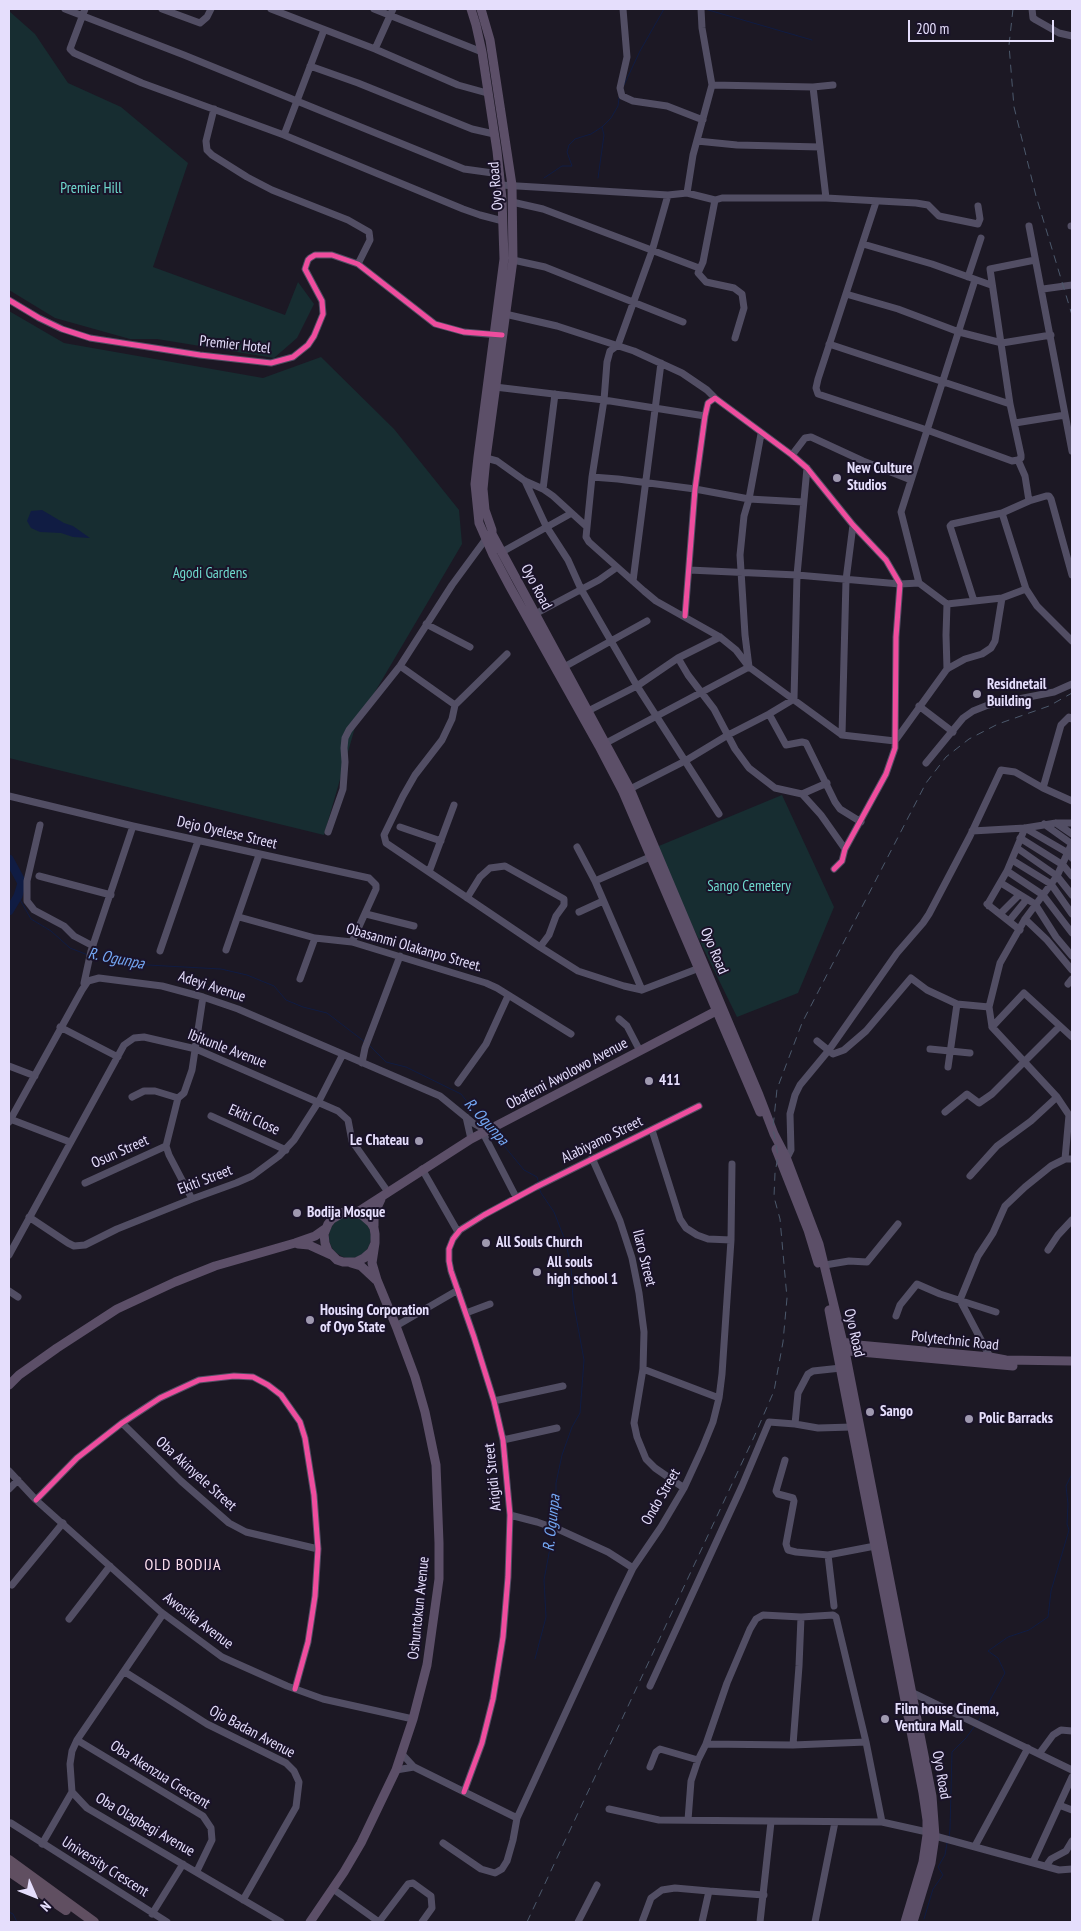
<!DOCTYPE html>
<style>
body{margin:0}
#map{position:relative;width:1081px;height:1931px;overflow:hidden;background:#1c1824;font-family:"PT Sans Narrow",sans-serif}
canvas{display:block}
.frame{position:absolute;inset:0;border:10px solid #e5defc;pointer-events:none}
.north{position:absolute;left:10px;top:1871px;width:50px;height:50px;-webkit-text-stroke:4px #1a1329;paint-order:stroke;rotate:134deg;font-size:14px;font-weight:700;line-height:20px;text-align:center;color:#e5defc}
.north::after{content:'';display:block;margin:auto;width:18px;height:22px;background:#e5defc;clip-path:polygon(50% 0,100% 100%,50% 72%,0 100%)}
.scale{position:absolute;left:908px;top:20px;width:146px;height:22px;box-sizing:border-box;border:2px solid #e5defc;border-top:0;padding-left:6px;font-size:15px;line-height:18px;white-space:nowrap;color:#e5defc;-webkit-text-stroke:4px #1a1329;paint-order:stroke}
</style>
<div id="map">
<canvas width="1081" height="1931"></canvas>
<div class="frame"></div>
<div class="north">N</div>
<div class="scale">200 m</div>
</div>
<script>
const c = document.querySelector('canvas').getContext('2d');
c.lineJoin = 'round';
function fillPath(path, color) { c.fillStyle = color; c.fill(path, 'evenodd'); }
const poly = rows => new Path2D(rows.map(r => 'M' + r).join(''));
function stroke(path, color, width, dash) { c.strokeStyle = color; c.lineWidth = width; c.lineCap = dash ? 'butt' : 'round'; c.setLineDash(dash || []); c.stroke(path); }
function drawText(font, color, halo, rows, align = 'center') {
  c.font = font + ' "PT Sans Narrow",sans-serif'; c.lineWidth = 4; c.setLineDash([]); c.textBaseline = 'middle'; c.strokeStyle = halo; c.fillStyle = color; for (const [text, x, y, turn = 0] of rows) {
    c.save(); c.translate(x, y); c.rotate((+turn || 0) * Math.PI / 180); c.textAlign = isNaN(turn) ? turn : align; if (halo) c.strokeText(text, 0, 0); c.fillText(text, 0, 0); c.restore();
  }
}
fillPath(poly([
 [9,11,35,34,68,83,121,107,188,163,153,267,285,315,298,282,314,304,297,338,274,358,157,339,130,339,55,318,9,290],
 [9,311,64,343,263,378,321,357,394,429,459,510,462,544,356,724,324,835,9,758],
 [782,795,834,907,798,993,737,1017,654,848],
 '329 1237a21 21 0 1 1 42 0a21 21 0 1 1-42 0Z'
]), '#172d31');
fillPath(poly([
 [42,510,64,523,73,526,90,538,73,537,61,533,40,532,31,528,27,521,31,511]
]), '#101c43');
stroke(poly([
 [705,9,812,40],
 [624,85,640,51,664,9],
 [544,178,562,166,572,166,567,152,569,145,575,139,591,134,602,127,611,118,618,106,619,98],
 [598,178,604,135,602,127],
 [18,896,31,919,51,931,70,948,88,955],
 [94,957,129,964,221,969,247,975,274,986,286,1000,303,1007,327,1013,365,1042],
 [370,1046,386,1062,406,1067,461,1094,476,1113,491,1125],
 [496,1130,505,1147,524,1170,537,1177,539,1184],
 [539,1188,541,1193,554,1212,565,1240,571,1266,573,1300,584,1360,580,1413,572,1427,562,1455,556,1483,556,1514,554,1525],
 [535,1659,546,1617,544,1580,553,1532],
 [978,1722,1005,1673,998,1658,988,1651,1008,1637,1029,1630,1048,1617,1051,1591,1069,1530,1067,1524,1068,1504,1066,1486,1072,1474],
 [949,1837,950,1829,952,1752,966,1738,974,1727],
 [9,1912,13,1914,17,1922],
 [924,1919,933,1889,943,1875,938,1867,945,1855,947,1843]
]), '#101c43', 1);
stroke(poly([
 [9,859,22,883,18,896,9,911]
]), '#101c43', 9);
stroke(poly([
 [65,9,184,55,464,169,500,174],
 [85,9,70,49,74,53,142,83,284,135,463,209,480,215,503,221],
 [162,9,200,23,207,17,211,9],
 [271,9,375,49,458,85,487,93],
 [374,9,482,52],
 [623,9,627,57,620,88,622,96,633,101,667,106,703,120],
 [1032,9,1033,18,1036,20,1059,33,1072,36],
 [375,49,393,9],
 [310,66,358,83,472,129,494,134],
 [712,85,813,87,833,85],
 [813,87,826,198],
 [214,109,206,141,207,150,212,155,247,177,272,190,348,220,369,232,370,240,358,264],
 [284,135,324,30],
 [697,141,737,145,820,147],
 [501,185,668,195,687,193,715,200,722,198,826,198,916,203,928,205,939,216,978,224,980,219,978,206],
 [687,193,693,155,712,85,702,28,701,9],
 [715,200,703,262,698,273,706,282,734,288,742,294,744,308,735,338],
 [512,202,543,209,699,268],
 [876,202,818,379,816,388,818,394,927,430,1012,461,1018,460,1021,458,1021,455,1010,404,990,269,1035,260],
 [1029,226,1072,451],
 [1071,226,1072,226],
 [863,244,932,264,991,285],
 [513,260,545,267,683,322],
 [968,277,981,238],
 [1043,289,1072,285],
 [846,294,898,309,959,332,1002,343,1051,335],
 [9,300,39,318,62,329,90,338,200,355,271,363,293,357,308,345,314,336,323,314,322,301,305,269,308,260,310,258,315,255,332,255,358,264,435,324,464,332,498,335],
 [505,314,557,326,634,351,682,373,707,390,715,398],
 [829,344,1010,404],
 [495,387,604,400,705,416],
 [1015,423,1065,415],
 [792,455,805,438,811,437,863,461,911,480],
 [486,458,497,461,525,481,543,489,553,496,587,527,586,537,589,542,644,591,656,601,720,637,736,650,749,667,842,735,895,741,947,669,965,659,982,654,991,648,995,641,1002,598],
 [1018,460,1025,476,1029,501],
 [592,477,618,479,695,489,749,499,803,502],
 [525,481,546,526,568,560,581,589,637,686,719,814],
 [543,489,555,394],
 [1002,513,1026,589,1037,606,1072,641],
 [587,527,592,477,604,400,607,362,610,351,618,345,652,251,668,195],
 [502,552,570,514],
 [689,570,797,575,900,584,919,583,947,604,1002,598,1026,589],
 [633,581,661,363],
 [919,583,901,512,975,280],
 [974,601,950,526,952,524,1002,513,1029,501,1046,496,1049,496,1051,499,1072,575],
 [535,614,599,580,616,568],
 [685,616,695,489,705,416,708,403,715,398,792,455,807,468,853,525,886,560,900,584,896,637,895,748,886,774,845,849,842,861,834,869],
 [426,624,470,647],
 [507,654,455,705,452,719,442,740,415,775,403,796,384,835,386,843,540,947,578,971,624,986,642,990,702,967],
 [678,658,688,675,714,709,735,749,749,768,775,788,802,794,821,815,845,849],
 [400,666,455,705],
 [564,667,647,621],
 [947,669,946,635,947,604],
 [919,706,953,732],
 [588,711,637,686,678,658,720,637],
 [769,714,786,745,802,742,806,743,835,802,840,809,861,822],
 [842,735,846,580,853,525],
 [606,743,749,667,745,635,740,555,744,516,749,499,761,434],
 [926,763,963,718,973,711,988,705,1054,692,1072,684],
 [1043,788,1061,725,1069,717,1072,719],
 [630,789,685,761,728,735,769,714,794,699,797,575,807,468],
 [802,794,827,783],
 [9,796,133,826,369,878,376,885,376,889,352,942],
 [1056,823,1072,834],
 [1044,824,1072,844],
 [40,825,27,881,27,901,34,910,64,926,74,936,93,946],
 [400,827,441,841],
 [972,831,1025,828,1056,823,1072,823],
 [328,832,343,789,345,762,344,748,345,738,349,730,400,666,452,585,488,536],
 [1020,838,1063,865,1072,876],
 [577,847,595,881,642,990],
 [1017,848,1057,876,1072,895],
 [1012,860,1051,884,1072,914],
 [1007,871,1043,895,1072,933],
 [429,872,454,805],
 [39,876,111,895],
 [595,881,650,857],
 [1001,883,1035,904,1056,937,1072,956],
 [467,898,480,877,490,868,505,866,564,899,564,905,556,916,549,935,540,947],
 [987,904,1020,930],
 [989,906,989,902,1007,871,1025,828,1068,853,1072,858],
 [579,912,603,901],
 [366,914,414,926],
 [1000,914,1019,895],
 [239,917,315,938,352,942,486,983,497,988,571,1034],
 [1025,919,1047,940,1072,970],
 [1009,921,1027,899],
 [226,950,259,855],
 [160,951,198,841],
 [300,979,315,938],
 [84,983,91,951,133,826],
 [1068,984,1072,979],
 [619,1019,627,1026,640,1051],
 [60,1027,118,1057],
 [992,1027,1024,993,1072,1037],
 [817,1041,833,1054,844,1050,866,1031,911,978,927,990,957,1004,989,1007],
 [930,1049,970,1053],
 [362,1063,365,1048,400,956],
 [9,1066,35,1076],
 [948,1067,957,1004],
 [458,1083,486,1044,508,996],
 [132,1097,144,1091,155,1091,178,1098],
 [945,1112,967,1094,979,1103,992,1094,1059,1027],
 [211,1116,286,1150],
 [466,1117,471,1139],
 [10,1119,70,1142],
 [9,1122,82,990,88,981,99,978,162,986,203,997,238,1009,440,1096,473,1123,487,1131],
 [652,1130,680,1219,686,1228,697,1235,708,1239,731,1240],
 [483,1133,516,1197],
 [592,1158,620,1221,632,1258,639,1293,644,1332,643,1369,634,1423,637,1437,646,1459,655,1468,684,1488],
 [782,1159,788,1156,791,1150,790,1114,795,1095,800,1085,829,1050,897,953,923,923,929,914,970,836,1001,770,1015,772,1043,788,1072,801],
 [1065,1159,1069,1115,1057,1097,992,1027,989,1007,1000,963,1025,919,1057,876,1072,843],
 [422,1169,458,1232],
 [970,1176,997,1146,1031,1121,1057,1097],
 [85,1183,166,1146],
 [192,1199,169,1155,166,1146,178,1098,184,1093,192,1070,203,997],
 [29,1217,68,1243,74,1246,85,1245,117,1229,192,1199,236,1183,252,1176,279,1156,294,1140,319,1101,343,1054],
 [1048,1250,1058,1235,1072,1220],
 [9,1255,124,1045,134,1038,144,1037,196,1049,338,1111,348,1120,352,1141,388,1192],
 [825,1265,849,1261,867,1262,898,1224],
 [9,1291,18,1297],
 [466,1313,490,1304],
 [896,1316,900,1305,917,1284,940,1294,996,1312],
 [396,1326,458,1290],
 [990,1357,960,1300,978,1256,993,1233,1005,1206,1025,1187,1051,1166,1065,1159,1072,1159],
 [841,1368,813,1371,808,1374,798,1393,795,1424,818,1428,852,1427],
 [643,1369,719,1398],
 [494,1401,563,1386],
 [122,1423,181,1481,229,1523,246,1532,318,1549],
 [503,1440,557,1428],
 [785,1460,776,1491,778,1494,793,1498,794,1501,786,1544,788,1550,796,1552,828,1555,875,1546],
 [9,1471,36,1500,161,1612,222,1657,287,1686,323,1699,413,1719],
 [9,1489,18,1480],
 [36,1500,77,1458,122,1423,160,1398,199,1380,234,1376,253,1377,268,1385,281,1395,300,1422,305,1438,314,1495,318,1549,315,1596,308,1642,295,1689],
 [510,1515,537,1522,560,1530,608,1552,633,1568],
 [828,1555,834,1606],
 [12,1585,63,1523],
 [163,1614,77,1740,72,1751,70,1764,72,1792,87,1808,281,1922],
 [69,1619,110,1566],
 [125,1672,207,1724,286,1763,294,1771,299,1782,296,1807,243,1900],
 [650,1686,742,1486,769,1422,795,1424],
 [911,1692,1072,1770],
 [77,1740,203,1816,211,1828,212,1840,197,1871],
 [866,1742,836,1617,833,1615,801,1617,799,1666,793,1745,866,1742,882,1822,927,1832],
 [706,1744,793,1745],
 [402,1754,414,1767,517,1818],
 [1039,1754,1053,1735,1061,1730,1072,1731],
 [650,1767,656,1752,660,1749,698,1760],
 [396,1770,414,1767],
 [464,1792,482,1743,493,1699,503,1637,508,1577,510,1515,503,1440,494,1401,474,1337,451,1271,449,1261,449,1249,453,1239,460,1230,484,1215,536,1187,699,1106],
 [1059,1805,1072,1810],
 [609,1809,659,1820,882,1822],
 [688,1820,691,1781,698,1760,706,1744,727,1683,750,1629,756,1619,763,1615,801,1617],
 [11,1823,167,1922],
 [935,1836,1059,1870,1072,1869],
 [443,1843,481,1869,495,1873,502,1869,507,1861,513,1840,517,1818,618,1599,633,1568,661,1527,684,1488,702,1449,713,1422,719,1398,722,1374,731,1240,732,1164],
 [42,1844,72,1792],
 [975,1846,1028,1748],
 [1033,1862,1072,1777],
 [1046,1866,1051,1859,1066,1851,1072,1841],
 [333,1889,379,1922],
 [152,1914,183,1864],
 [379,1922,408,1884,413,1883,431,1896,432,1908,422,1922],
 [578,1922,597,1885],
 [642,1922,651,1898,662,1890,675,1888,709,1891],
 [702,1922,709,1891,764,1895],
 [760,1922,771,1822],
 [815,1922,835,1822]
]), '#524e64', 7);
stroke(poly([
 [471,9,476,25,482,52,497,151,502,199,504,259,478,457,475,484,479,523,493,555,510,587,599,746,623,792,760,1112],
 [481,9,490,40,512,185,513,260,486,458,483,489,485,510,492,530,492,534,630,789,759,1095,774,1134,786,1157,819,1244,845,1351,932,1796,935,1836,931,1863,913,1922],
 [776,1149,808,1230,818,1263],
 [356,1213,471,1139,720,1009],
 [374,1226,374,1214,381,1199],
 [298,1244,309,1245,331,1255],
 [351,1263,361,1266,376,1280],
 [829,1310,923,1793,927,1820,927,1835,923,1862,905,1922],
 [838,1341,858,1345,990,1357,1006,1360,1072,1361],
 [839,1350,1013,1366],
 [9,1385,19,1375,57,1348,117,1309,175,1282,215,1266,295,1243,315,1236,325,1229],
 [310,1922,344,1872,361,1843,396,1770,413,1719,427,1665,439,1579,439,1543,436,1465,425,1412,415,1377,396,1326,377,1280,372,1263,375,1243,375,1234,374,1228,371,1223,362,1215,350,1212,344,1212,332,1219,328,1224,324,1234,325,1243,328,1251,337,1260,343,1262,356,1262,364,1258,371,1252,375,1243]
]), '#5c4f68', 9);
stroke(poly([
 [9,1860,94,1922],
 [9,1871,66,1910]
]), '#604f61', 10);
stroke(poly([
 [1013,9,1009,45,1014,107,1036,196,1072,315],
 [527,1922,754,1437,774,1391,783,1342,787,1298,780,1219,774,1197,775,1173,778,1156,773,1128,777,1089,802,1023,926,783,946,757,969,739,998,724,1049,706,1072,693]
]), '#4c596c', 1, [8, 6]);
stroke(poly([
 [9,300,39,318,62,329,90,338,200,355,271,363,293,357,308,345,314,336,323,314,322,301,305,269,308,260,310,258,315,255,332,255,358,264,435,324,464,332,502,335],
 [685,616,695,489,705,416,708,403,715,398,792,455,807,468,853,525,886,560,900,584,896,637,895,748,886,774,845,849,842,861,834,869],
 [36,1500,77,1458,122,1423,160,1398,199,1380,234,1376,253,1377,268,1385,281,1395,300,1422,305,1438,314,1495,318,1549,315,1596,308,1642,295,1689],
 [464,1792,482,1743,493,1699,503,1637,508,1577,510,1515,503,1440,494,1401,474,1337,451,1271,449,1261,449,1249,453,1239,460,1230,484,1215,536,1187,699,1106]
]), '#ef4d9e', 5);
for (const [x, y, r, color] of [
 [837,478,5,"#9f99b0"],
 [977,694,5,"#9f99b0"],
 [649,1081,5,"#9f99b0"],
 [419,1141,5,"#9f99b0"],
 [297,1213,5,"#9f99b0"],
 [486,1243,5,"#9f99b0"],
 [537,1272,5,"#9f99b0"],
 [310,1320,5,"#9f99b0"],
 [870,1412,5,"#9f99b0"],
 [969,1419,5,"#9f99b0"],
 [885,1719,5,"#9f99b0"]
]) { const dot = new Path2D(); dot.arc(x, y, r, 0, 2 * Math.PI); c.fillStyle = color; c.fill(dot); stroke(dot, '#1a1329', 2); }
drawText('15px', '#e5defc', '#1a1329', [
 ["Oyo Road",496,186,-95],
 ["Premier Hotel",235,345,6],
 ["Oyo Road",536,587,62],
 ["Dejo Oyelese Street",227,833,13],
 ["Obasanmi Olakanpo Street.",414,948,16],
 ["Oyo Road",714,951,67],
 ["Adeyi Avenue",212,987,18],
 ["Ibikunle Avenue",227,1049,21],
 ["Obafemi Awolowo Avenue",567,1074,-28],
 ["Ekiti Close",254,1120,24],
 ["Alabiyamo Street",602,1140,-26],
 ["Osun Street",120,1152,-24],
 ["Ekiti Street",205,1180,-21],
 ["Ilaro Street",644,1258,76],
 ["Oyo Road",854,1333,77],
 ["Polytechnic Road",955,1341,6],
 ["Oba Akinyele Street",196,1474,42],
 ["Arigidi Street",493,1477,-96],
 ["Ondo Street",661,1497,-60],
 ["Oshuntokun Avenue",419,1608,-84],
 ["Awosika Avenue",198,1621,37],
 ["Ojo Badan Avenue",252,1732,28],
 ["Oba Akenzua Crescent",160,1775,32],
 ["Oyo Road",941,1775,80],
 ["Oba Olagbegi Avenue",145,1825,30],
 ["University Crescent",105,1867,32]
]);
drawText('15px', '#6ed8cc', '#1a1329', [
 ["Premier Hill",91,189],
 ["Agodi Gardens",210,574],
 ["Sango Cemetery",749,887]
]);
drawText('bold 15px', '#e5defc', '#1a1329', [
 ["New Culture",847,469],
 ["Studios",847,486],
 ["Residnetail",987,685],
 ["Building",987,702],
 ["411",659,1081],
 ["Le Chateau",409,1141,"right"],
 ["Bodija Mosque",307,1213],
 ["All Souls Church",496,1243],
 ["All souls",547,1263],
 ["high school 1",547,1280],
 ["Housing Corporation",320,1311],
 ["of Oyo State",320,1328],
 ["Sango",880,1412],
 ["Polic Barracks",979,1419],
 ["Film house Cinema,",895,1710],
 ["Ventura Mall",895,1727]
], 'left');
drawText('italic 16px', '#74a8f4', '#1a1329', [
 ["R. Ogunpa",116,959,11],
 ["R. Ogunpa",486,1122,48],
 ["R. Ogunpa",552,1523,-84]
]);
c.letterSpacing = '1px';
drawText('16px', '#fde0ee', '#1a1329', [
 ["OLD BODIJA",183,1565]
]);
c.letterSpacing = '0px';
</script>
